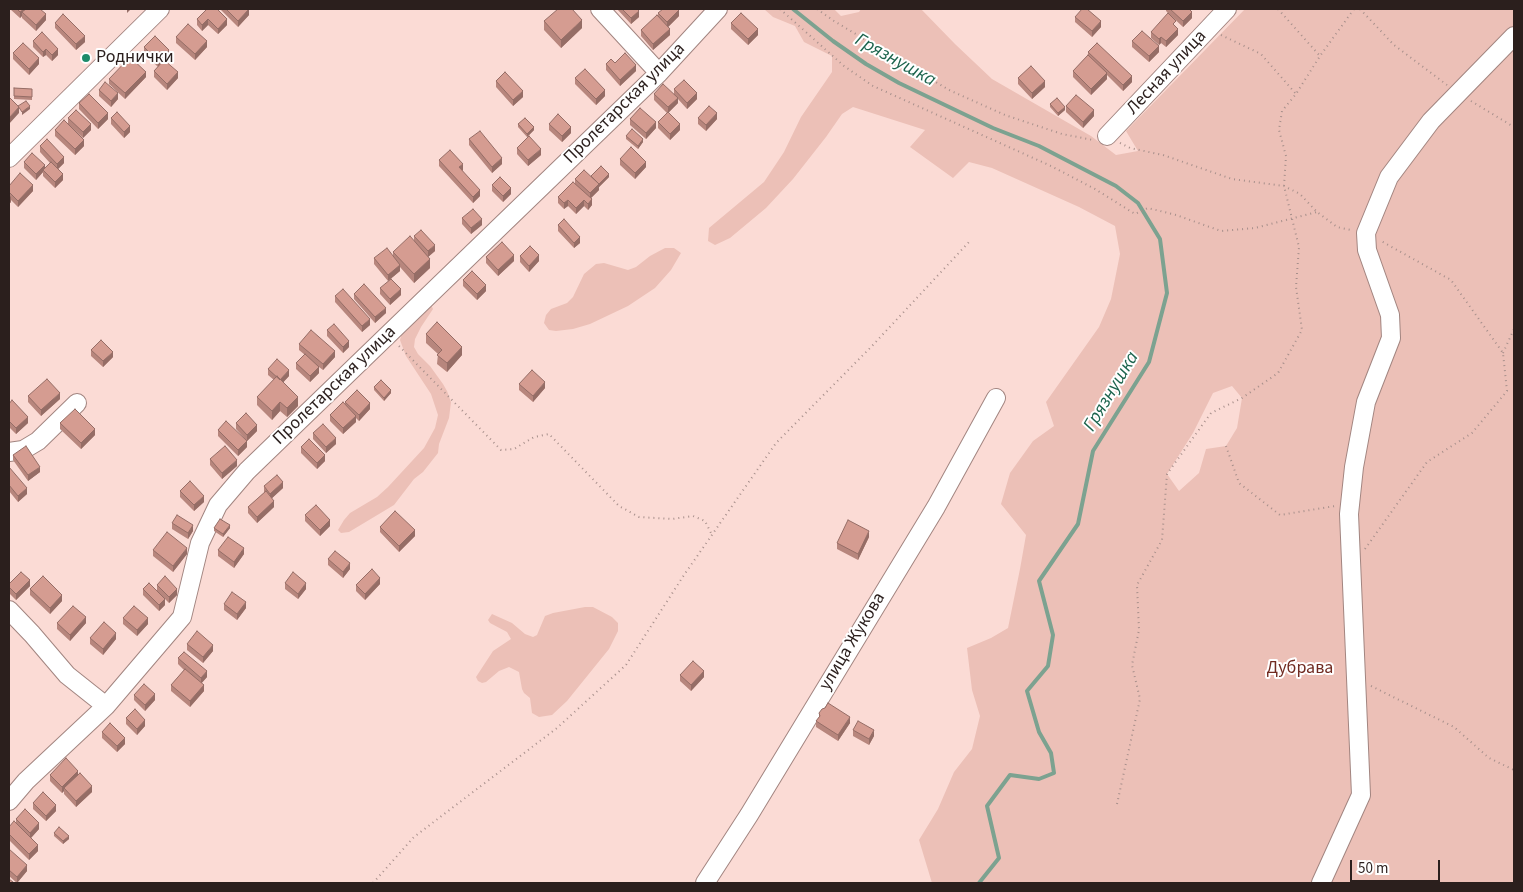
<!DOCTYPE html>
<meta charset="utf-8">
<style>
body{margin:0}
#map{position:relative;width:1523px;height:892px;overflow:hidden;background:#fbdbd5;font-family:"Source Sans 3",sans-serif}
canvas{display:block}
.frame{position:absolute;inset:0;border:10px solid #2b1f1d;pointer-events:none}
.scale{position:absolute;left:1350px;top:860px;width:90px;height:22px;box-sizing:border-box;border:2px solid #2b1f1d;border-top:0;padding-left:6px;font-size:15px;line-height:18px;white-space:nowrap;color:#2b1f1d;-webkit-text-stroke:4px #fff;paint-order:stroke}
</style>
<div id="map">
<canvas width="1523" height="892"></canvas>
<div class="frame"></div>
<div class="scale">50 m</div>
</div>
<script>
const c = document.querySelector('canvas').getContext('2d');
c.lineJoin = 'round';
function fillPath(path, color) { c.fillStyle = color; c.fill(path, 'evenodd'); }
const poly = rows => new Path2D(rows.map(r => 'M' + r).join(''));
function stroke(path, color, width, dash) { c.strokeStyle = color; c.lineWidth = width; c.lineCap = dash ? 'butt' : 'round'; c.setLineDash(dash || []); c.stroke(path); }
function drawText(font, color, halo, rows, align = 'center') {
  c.font = font + ' "Source Sans 3",sans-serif'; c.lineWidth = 4; c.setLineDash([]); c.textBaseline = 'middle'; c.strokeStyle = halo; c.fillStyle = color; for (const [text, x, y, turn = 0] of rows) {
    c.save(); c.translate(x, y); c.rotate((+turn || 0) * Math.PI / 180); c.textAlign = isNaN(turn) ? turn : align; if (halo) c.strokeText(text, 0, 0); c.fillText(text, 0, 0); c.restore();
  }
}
fillPath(poly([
 [764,9,834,9,841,16,859,12,861,9,921,9,955,44,992,79,1091,136,1116,155,1138,151,1126,131,1245,9,1514,9,1514,883,932,883,919,840,938,809,954,772,972,749,980,716,972,690,967,648,991,638,1008,628,1020,569,1026,535,1001,504,1010,473,1033,441,1054,426,1046,402,1099,327,1111,299,1120,254,1115,226,1079,207,992,168,969,162,953,178,910,147,925,130,853,107,842,114,826,137,793,179,766,208,730,238,715,245,708,241,709,228,764,182,784,152,801,117,832,72,832,56,804,42,795,26,773,17],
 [1232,386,1242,398,1237,428,1226,446,1206,449,1199,473,1179,491,1167,474,1193,433,1213,393],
 [665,248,674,248,681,253,671,270,655,288,628,306,590,324,573,329,556,331,549,330,544,323,546,315,551,309,567,303,573,297,584,274,596,264,604,263,628,270,636,267,650,256],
 [431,305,433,309,421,327,415,339,414,347,418,354,430,366,443,384,447,391,451,402,449,418,439,444,438,453,423,472,414,479,394,505,349,532,341,533,338,530,344,520,350,513,377,497,388,487,424,448,435,428,438,415,431,394,406,356,400,340,402,333,423,308],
 [585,607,593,607,612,617,618,623,618,631,609,649,567,701,552,715,539,717,532,713,530,698,524,693,522,689,519,672,509,667,499,671,486,682,482,683,478,681,476,677,493,651,511,639,507,632,490,623,488,620,492,614,512,623,525,634,533,637,537,635,545,616,553,613]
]), '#ecc0b7');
stroke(poly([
 [793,9,833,41,866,64,899,83,993,128,1039,146,1116,186,1138,203,1160,239,1167,293,1149,362,1093,451,1078,524,1039,581,1053,635,1048,666,1027,691,1039,732,1051,753,1054,773,1039,779,1010,775,987,806,999,858,979,883]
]), '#7ca290', 4);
const minor = poly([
 [600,9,659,73],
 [1107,136,1227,9],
 [9,158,160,9],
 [9,452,23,450,38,441,77,403],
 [9,610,32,634,67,675,106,706],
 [9,801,26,781,106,706,182,617,200,543,218,505,247,471,659,73,718,9],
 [705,883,749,815,936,507,996,398],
 [1321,883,1361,795,1349,514,1354,467,1366,402,1391,338,1390,315,1367,250,1366,233,1389,177,1431,121,1514,36]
]);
stroke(minor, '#a28580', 20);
stroke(poly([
 [780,9,844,66,873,86,1051,166,1095,189,1135,214,1148,208,1176,215,1221,231,1255,228,1317,212],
 [817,9,834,21,949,90,1005,115,1062,134,1093,140],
 [1278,9,1320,56],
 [1360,9,1394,45,1447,85],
 [1221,35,1261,54,1296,94],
 [1471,101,1514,127],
 [1120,143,1130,148,1163,155,1232,179,1284,186,1300,194,1317,212,1337,227,1351,230],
 [399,346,501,450,514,449,534,437,549,434,619,506,639,517,672,519,693,516,705,521,712,535],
 [1503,353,1514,329],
 [1226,446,1239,483,1280,515,1335,506],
 [1365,549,1427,462,1472,433,1507,391,1503,353,1451,280,1381,241],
 [1371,686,1454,727,1489,758,1514,770],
 [1117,804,1140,699,1132,665,1139,630,1137,585,1162,540,1167,474,1211,413,1242,398,1278,373,1302,330,1296,287,1299,247,1284,186,1286,156,1279,130,1282,111,1296,94,1320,56,1354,9],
 [373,883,414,837,557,728,626,665,684,575,776,443,872,346,969,242]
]), '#a78f8b', 2, [1, 4]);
stroke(minor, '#fff', 18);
fillPath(poly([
 [10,9,40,9,46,20,36,31,22,18,22,16,20,18],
 [220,9,249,9,249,15,238,27],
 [617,9,637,9,639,17,631,24],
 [1166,9,1189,9,1192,18,1183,27,1166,11],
 [658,13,679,16,668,27,670,35,653,50,641,36,641,30,658,16],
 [1075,17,1101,27,1092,37,1075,22],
 [197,19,227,19,227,25,218,34,208,25,202,31,197,25],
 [544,21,582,28,561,48,544,30],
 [55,23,85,42,76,50,55,28],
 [731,23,758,35,748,45,731,29],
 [1176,27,1178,35,1166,47,1161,43,1159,45,1151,38,1151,32],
 [176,37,207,47,195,60,176,43],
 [33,41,58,55,52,61,46,55,43,57,33,47],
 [1132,41,1159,52,1149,62,1132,47],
 [144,47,169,56,165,60,178,78,167,90,154,77,154,71,158,67,144,53],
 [1088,52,1132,82,1123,91,1107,75,1107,79,1091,95,1073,77,1073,71,1088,55],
 [13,53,39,64,29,75,13,59],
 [615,63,636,71,620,86,606,70,606,64],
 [146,77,125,99,109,84,109,79],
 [575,78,605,96,596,105,575,84],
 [1018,78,1045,87,1032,99,1018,84],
 [496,81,523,97,513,106,496,87],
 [14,88,32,89,32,100,14,99],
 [674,89,697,99,687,109,678,99,678,103,668,113,680,130,670,140,658,128,658,122,667,113,654,100,654,94,674,94],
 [99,90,118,99,111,107,99,96],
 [79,103,108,119,98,129,79,109],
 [1050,104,1065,110,1058,116,1050,107],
 [1066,106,1094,116,1083,128,1066,112],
 [68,118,91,130,83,138,68,124],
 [111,118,130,132,124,138,111,124],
 [698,118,717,119,706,131,698,124],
 [630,119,656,128,646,139,630,125],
 [518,124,534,130,527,137,518,127],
 [549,124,571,133,562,142,549,130],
 [55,130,84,146,75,155,55,136],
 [626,136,643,142,638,149,626,139],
 [469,139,502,164,492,173,469,145],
 [40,146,64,163,58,169,63,180,55,188,43,176,43,172,36,180,24,168,24,162,45,169,50,163,40,152],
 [517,148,541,155,528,166,517,154],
 [620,159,646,167,635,179,620,165],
 [439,160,463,170,462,171,480,196,473,203,439,166],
 [591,176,609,177,599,187,599,190,591,198,592,205,588,210,584,206,576,214,568,206,564,209,558,203,558,197,575,183,575,179],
 [492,185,511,194,503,202,492,191],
 [9,186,33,191,18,207,11,200,11,202,9,204],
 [462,218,482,225,471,234,462,224],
 [558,225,580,243,574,248,558,231],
 [414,236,435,251,428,257,430,268,414,283,400,267,400,271,388,281,374,264,374,258,393,257,393,252,414,241],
 [520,256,539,261,529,272,520,262],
 [486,257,514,261,498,276,486,263],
 [463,280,486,291,477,300,463,286],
 [380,288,401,295,390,305,380,294],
 [354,294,386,313,375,323,354,299],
 [335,296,370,325,362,332,335,302],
 [327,330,349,347,343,353,327,336],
 [426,334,462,355,447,372,437,364,438,354,426,343],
 [299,344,335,357,323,370,319,367,319,373,310,382,296,369,296,363,305,355,299,350],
 [91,350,113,357,103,367,91,356],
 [268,369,289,376,283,382,298,406,287,417,280,411,272,420,257,405,257,397,274,380,268,375],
 [519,384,545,388,533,402,519,390],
 [374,387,391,393,384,401,374,390],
 [28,396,60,399,41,416,28,402],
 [345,402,370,409,359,421,356,418,356,422,343,434,330,421,330,415,345,405],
 [9,404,28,423,16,434,9,427],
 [60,423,95,435,81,449,60,429],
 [236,423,257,431,247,441,236,429],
 [218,430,247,447,238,456,218,436],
 [313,433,336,444,326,453,313,439],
 [301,447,325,461,317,469,301,453],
 [13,455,40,472,28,481,13,460],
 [210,459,237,466,222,479,210,465],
 [9,467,27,494,18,502,9,491],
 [264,486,283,488,272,498,274,507,257,523,248,513,248,507,264,493],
 [180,491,204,502,194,511,180,497],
 [305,515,330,526,320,536,305,521],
 [172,523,193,531,188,539,172,529],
 [380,527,415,536,399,552,380,532],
 [214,528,230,528,223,537,214,531],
 [869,537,858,560,837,549,837,543],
 [153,550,187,554,173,572,153,556],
 [218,550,244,554,234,568,218,556],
 [328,559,350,569,343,578,328,565],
 [285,583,306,589,298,599,285,589],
 [9,584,30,586,16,600,9,593],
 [380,584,365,600,356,591,356,585],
 [157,585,177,595,169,603,165,599,165,605,159,611,143,595,143,589,157,590],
 [30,589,62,601,50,614,30,595],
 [224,604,246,608,237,620,224,610],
 [123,618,148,624,137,636,123,624],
 [57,623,86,623,70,641,57,629],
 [90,638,116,639,103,655,90,644],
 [187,644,213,651,203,663,187,650],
 [178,658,207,677,201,683,204,691,190,707,171,691,171,685,184,670,178,664],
 [680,675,704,677,691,691,680,681],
 [134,695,155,700,145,711,134,700],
 [819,713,850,723,838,741,816,727,816,721,819,717],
 [126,718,145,726,137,735,126,724],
 [853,730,874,736,869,745,853,736],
 [102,732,125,744,117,752,102,738],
 [78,774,92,792,76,807,64,794,64,791,62,793,50,781,50,775],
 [33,803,56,811,46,821,33,809],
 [16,819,39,829,31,838,38,851,29,860,9,840,9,827,16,823],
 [54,833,69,839,63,844,54,836],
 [9,849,27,871,17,883,9,876]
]), '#b7867d');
fillPath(poly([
 [24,9,29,9,22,12,22,16,20,18,20,12],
 [127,9,131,9,127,13],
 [249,9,249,15,238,27,238,21],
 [679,10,679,16,667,28,667,22],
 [639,11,639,17,631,24,631,18],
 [1192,12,1192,18,1183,27,1183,21],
 [46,14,46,20,36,31,36,25],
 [208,19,208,25,202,31,202,25],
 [227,19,227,25,218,34,218,29],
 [582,20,582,28,561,48,561,40],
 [1101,21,1101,27,1092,37,1092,31],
 [670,29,670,35,653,50,653,44],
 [758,29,758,35,748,45,748,39],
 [1178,29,1178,35,1166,47,1166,41],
 [85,36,85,42,76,50,76,44],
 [1161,37,1161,43,1159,45,1159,39],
 [207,41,207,47,195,60,195,54],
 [1159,46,1159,52,1149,62,1149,56],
 [46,49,46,55,43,57,43,52],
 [58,49,58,55,52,61,52,55],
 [169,50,169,56,158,67,158,61],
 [39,58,39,64,29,75,29,69],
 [636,65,636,71,620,86,620,80],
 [146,72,146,77,125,99,125,93],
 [178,72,178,78,167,90,167,84],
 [1107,73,1107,79,1091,95,1091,89],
 [1132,76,1132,82,1123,91,1123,85],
 [1045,81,1045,87,1032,99,1032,93],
 [605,90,605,96,596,105,596,99],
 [523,91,523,97,513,106,513,100],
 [118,93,118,99,111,107,111,101],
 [697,93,697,99,687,109,687,103],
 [678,98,678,103,668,113,668,107],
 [30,106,30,109,22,115,22,112],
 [19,107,19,113,9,124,9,118],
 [1065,107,1065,110,1058,116,1058,113],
 [1094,110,1094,116,1083,128,1083,122],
 [108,113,108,119,98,129,98,123],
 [717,113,717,119,706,131,706,125],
 [656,122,656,128,646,139,646,133],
 [91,124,91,130,83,138,83,132],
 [680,124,680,130,670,140,670,134],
 [130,126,130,132,124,138,124,132],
 [534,127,534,130,527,137,527,134],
 [571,127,571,133,562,142,562,136],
 [643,139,643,142,638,149,638,146],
 [84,140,84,146,75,155,75,149],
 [541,149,541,155,528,166,528,160],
 [64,157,64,163,57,170,57,164],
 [502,158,502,164,492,173,492,167],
 [646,162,646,167,635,179,635,173],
 [463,164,463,170,459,173,459,167],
 [45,165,45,171,43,170,43,172,36,180,36,174],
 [63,174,63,180,55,188,55,182],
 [609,174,609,177,599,187,599,184],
 [599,184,599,190,590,199,590,193],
 [33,185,33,191,18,207,18,201],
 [511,188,511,194,503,202,503,196],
 [480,190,480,196,473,203,473,197],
 [11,196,11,202,9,204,9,198],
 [592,199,592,205,588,210,588,204],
 [568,200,568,206,564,209,564,203],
 [584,200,584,206,576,214,576,208],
 [482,219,482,225,471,234,471,228],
 [580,237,580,243,574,248,574,243],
 [435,245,435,251,428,257,428,251],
 [514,255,514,261,498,276,498,270],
 [539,255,539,261,529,272,529,266],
 [430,259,430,268,414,283,414,274],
 [400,265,400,271,388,281,388,275],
 [486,285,486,291,477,300,477,294],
 [401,289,401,295,390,305,390,299],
 [386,308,386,313,375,323,375,317],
 [370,319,370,325,362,332,362,326],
 [349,341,349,347,343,353,343,347],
 [462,347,462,355,447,372,447,363],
 [335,351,335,357,323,370,323,364],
 [113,352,113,357,103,367,103,361],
 [319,367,319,373,310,382,310,376],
 [289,370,289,376,280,386,280,380],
 [545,382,545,388,533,402,533,396],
 [391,390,391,393,384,401,384,398],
 [60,393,60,399,41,416,41,410],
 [298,397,298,406,287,417,287,408],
 [280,402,280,411,272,420,272,411],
 [370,403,370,409,359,421,359,415],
 [356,416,356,422,343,434,343,428],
 [28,417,28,423,16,434,16,428],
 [257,425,257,431,247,441,247,435],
 [95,429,95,435,81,449,81,443],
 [336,438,336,444,326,453,326,447],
 [247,441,247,447,238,456,238,450],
 [325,455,325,461,317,469,317,463],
 [237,460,237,466,222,479,222,473],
 [40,467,40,472,28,481,28,475],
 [283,482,283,488,270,500,270,494],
 [27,488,27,494,18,502,18,496],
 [204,496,204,502,194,511,194,505],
 [274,501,274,507,257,523,257,517],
 [330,520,330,526,320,536,320,530],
 [193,525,193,531,188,539,188,533],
 [230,525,230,528,223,537,223,534],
 [415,530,415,536,399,552,399,546],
 [869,531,869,537,858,560,858,554],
 [187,548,187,554,173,572,173,566],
 [244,548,244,554,234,568,234,562],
 [350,563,350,569,343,578,343,572],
 [380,578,380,584,365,600,365,594],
 [30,580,30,586,16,600,16,594],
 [306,583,306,589,298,599,298,594],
 [177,589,177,595,169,603,169,597],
 [62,595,62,601,50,614,50,608],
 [165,599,165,605,159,611,159,605],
 [246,602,246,608,237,620,237,614],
 [86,617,86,623,70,641,70,635],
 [148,618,148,624,137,636,137,630],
 [116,633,116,639,103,655,103,649],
 [213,645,213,651,203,663,203,657],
 [207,671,207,677,201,684,201,678],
 [704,671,704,677,691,691,691,685],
 [204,685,204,691,190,707,190,701],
 [155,694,155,700,145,711,145,705],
 [850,717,850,723,838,741,838,735],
 [145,720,145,726,137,735,137,729],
 [874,730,874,736,869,745,869,739],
 [125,738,125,744,117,752,117,746],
 [78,771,78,777,64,788,64,791,62,793,62,787],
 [92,786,92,792,76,807,76,801],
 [56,805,56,811,46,821,46,816],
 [39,823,39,829,30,839,30,833],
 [69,836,69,839,63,844,63,841],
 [38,845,38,851,29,860,29,854],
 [27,865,27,871,17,883,17,877]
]), '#956d66');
const building = poly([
 [17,9,24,9,20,12,17,9],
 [26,9,40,9,46,14,36,25,22,12,26,9],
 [207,9,217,9,227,19,218,29,208,19,202,25,197,19,207,9],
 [226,9,249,9,238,21,226,9],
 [558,9,572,9,582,20,561,40,544,21,558,9],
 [622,9,637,9,639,11,631,18,622,9],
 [663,9,678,9,679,10,667,22,658,13,663,9],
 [1082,9,1087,9,1101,21,1092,31,1075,17,1082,9],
 [1170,9,1189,9,1192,12,1183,21,1170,9],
 [741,13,758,29,748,39,731,23,741,13],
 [1168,13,1176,21,1173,24,1178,29,1166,41,1161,37,1159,39,1151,32,1168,13],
 [63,14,85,36,76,44,55,23,63,14],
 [657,15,670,29,653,44,641,30,657,15],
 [188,24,207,41,195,54,176,37,188,24],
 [1142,31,1159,46,1149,56,1132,41,1142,31],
 [42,32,58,49,52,55,46,49,43,52,33,41,42,32],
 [155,36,169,50,158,61,144,47,155,36],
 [23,43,39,58,29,69,13,53,23,43],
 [1097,43,1132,76,1123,85,1088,52,1097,43],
 [625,53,636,65,620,80,606,64,611,59,615,63,625,53],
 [1088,55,1107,73,1091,89,1073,71,1088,55],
 [130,57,146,72,125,93,109,79,130,57],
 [164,60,178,72,167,84,154,71,164,60],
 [1031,66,1045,81,1032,93,1018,78,1031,66],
 [585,69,605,90,596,99,575,78,585,69],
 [505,72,523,91,513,100,496,81,505,72],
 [684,80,697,93,687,103,674,89,684,80],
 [105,82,118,93,111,101,99,90,105,82],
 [663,84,678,98,668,107,654,94,663,84],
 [14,88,32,89,32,97,14,96,14,88],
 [89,94,108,113,98,123,79,103,89,94],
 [1076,95,1094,110,1083,122,1066,106,1076,95],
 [9,97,19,107,9,118,9,97],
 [1057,98,1065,107,1058,113,1050,104,1057,98],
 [26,101,30,106,22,112,18,106,26,101],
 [709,106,717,113,706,125,698,118,709,106],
 [640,108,656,122,646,133,630,119,640,108],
 [76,110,91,124,83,132,68,118,76,110],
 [117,112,130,126,124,132,111,118,117,112],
 [668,112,680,124,670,134,658,122,668,112],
 [558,114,571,127,562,136,549,124,558,114],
 [525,118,534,127,527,134,518,124,525,118],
 [64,120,84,140,75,149,55,130,64,120],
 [632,129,643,139,638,146,626,136,632,129],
 [480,131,502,158,492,167,469,139,480,131],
 [529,136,541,149,528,160,517,148,529,136],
 [47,139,64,157,57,164,40,146,47,139],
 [631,147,646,162,635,173,620,159,631,147],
 [450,150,463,164,459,167,480,190,473,197,439,160,450,150],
 [32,153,45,165,36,174,24,162,32,153],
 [51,162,63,174,55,182,43,170,51,162],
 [601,166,609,174,599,184,591,176,601,166],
 [584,170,599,184,590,193,575,179,584,170],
 [20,173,33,185,18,201,9,192,9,186,20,173],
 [500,177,511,188,503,196,492,185,500,177],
 [573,182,592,199,588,204,584,200,576,208,568,200,564,203,558,197,573,182],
 [473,209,482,219,471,228,462,218,473,209],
 [564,219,580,237,574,243,558,225,564,219],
 [421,230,435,245,428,251,414,236,421,230],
 [410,236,430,259,414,274,393,252,410,236],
 [502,242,514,255,498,270,486,257,502,242],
 [530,246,539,255,529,266,520,256,530,246],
 [387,248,400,265,388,275,374,258,387,248],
 [472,271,486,285,477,294,463,280,472,271],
 [391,279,401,289,390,299,380,288,391,279],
 [364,284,386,308,375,317,354,294,364,284],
 [343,289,370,319,362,326,335,296,343,289],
 [437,322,462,347,447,363,437,355,442,350,426,334,437,322],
 [334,324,349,341,343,347,327,330,334,324],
 [311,330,335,351,323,364,299,344,311,330],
 [101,340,113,352,103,361,91,350,101,340],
 [305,354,319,367,310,376,296,363,305,354],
 [277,359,289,370,280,380,268,369,277,359],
 [532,370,545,382,533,396,519,384,532,370],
 [277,376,298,397,287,408,280,402,272,411,257,397,277,376],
 [47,379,60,393,41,410,28,396,47,379],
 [381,380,391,390,384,398,374,387,381,380],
 [357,390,370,403,359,415,345,402,357,390],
 [12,400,28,417,16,428,9,421,9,404,12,400],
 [343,402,356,416,343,428,330,415,343,402],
 [75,409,95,429,81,443,60,423,75,409],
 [246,413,257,425,247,435,236,423,246,413],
 [226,421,247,441,238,450,218,430,226,421],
 [323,424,336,438,326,447,313,433,323,424],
 [309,439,325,455,317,463,301,447,309,439],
 [26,446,40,467,28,475,13,455,26,446],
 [225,446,237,460,222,473,210,459,225,446],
 [9,467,27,488,18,496,9,485,9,467],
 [277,475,283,482,270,494,264,486,277,475],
 [190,481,204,496,194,505,180,491,190,481],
 [266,491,274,501,257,517,248,507,266,491],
 [316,505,330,520,320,530,305,515,316,505],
 [395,511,415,530,399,546,380,527,395,511],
 [177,515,193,525,188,533,172,523,177,515],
 [220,519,230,525,223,534,214,528,220,519],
 [848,520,869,531,858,554,837,543,848,520],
 [167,532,187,548,173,566,153,550,167,532],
 [228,537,244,548,234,562,218,550,228,537],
 [335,551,350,563,343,572,328,559,335,551],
 [372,569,380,578,365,594,356,585,372,569],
 [21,572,30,580,16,594,9,587,9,584,21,572],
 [293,572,306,583,298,594,285,583,293,572],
 [43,576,62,595,50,608,30,589,43,576],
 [165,576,177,589,169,597,157,585,165,576],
 [149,583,165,599,159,605,143,589,149,583],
 [232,592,246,602,237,614,224,604,232,592],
 [73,606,86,617,70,635,57,623,73,606],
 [134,606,148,618,137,630,123,618,134,606],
 [104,622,116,633,103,649,90,638,104,622],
 [197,631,213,645,203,657,187,644,197,631],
 [184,652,207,671,201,678,178,658,184,652],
 [693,661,704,671,691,685,680,675,693,661],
 [185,669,204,685,190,701,171,685,185,669],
 [144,684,155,694,145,705,134,695,144,684],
 [828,703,850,717,838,735,816,721,820,716,819,713,822,709,825,708,828,703],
 [135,709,145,720,137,729,126,718,135,709],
 [858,721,874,730,869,739,853,730,858,721],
 [110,723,125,738,117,746,102,732,110,723],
 [66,758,78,771,62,787,50,775,66,758],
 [80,773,92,786,76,801,64,788,80,773],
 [43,792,56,805,46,816,33,803,43,792],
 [25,809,39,823,30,833,16,819,25,809],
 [14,821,38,845,29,854,9,834,9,827,14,821],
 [59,827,69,836,63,841,54,833,59,827],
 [9,849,27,865,17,877,9,870,9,849],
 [9,879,13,882,13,883,9,883,9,879]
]);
fillPath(building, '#d59c91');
stroke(building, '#956d66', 1);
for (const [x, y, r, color] of [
 [86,58,5,"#1d8b6a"]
]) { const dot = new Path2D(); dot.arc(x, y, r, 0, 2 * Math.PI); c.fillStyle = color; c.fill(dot); stroke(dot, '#fff', 2); }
drawText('18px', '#2b1f1d', '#fff', [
 ["Роднички",96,58]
], 'left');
drawText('18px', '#2b1f1d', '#fff', [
 ["Лесная улица",1167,73,-47],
 ["Пролетарская улица",625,104,-45],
 ["Пролетарская улица",335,386,-44],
 ["улица Жукова",853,642,-59]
]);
drawText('18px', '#712b21', '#fff', [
 ["Дубрава",1300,669]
]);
drawText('italic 19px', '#1c644d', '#fff', [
 ["Грязнушка",895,61,29],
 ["Грязнушка",1112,392,-59]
]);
</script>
